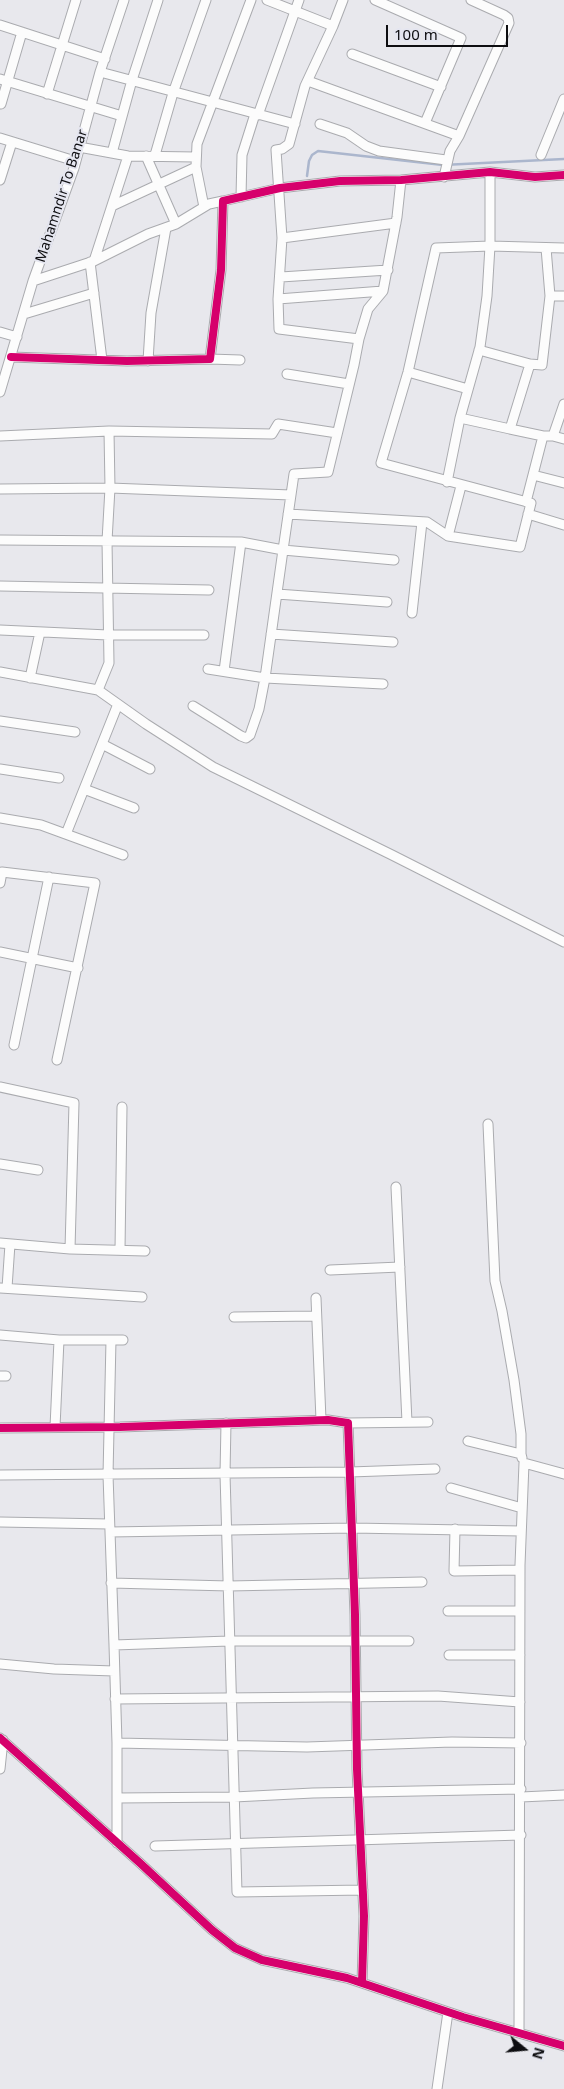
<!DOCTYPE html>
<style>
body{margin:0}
#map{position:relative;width:564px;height:2089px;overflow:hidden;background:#e8e8ed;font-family:"Noto Sans",sans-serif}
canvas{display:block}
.north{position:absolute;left:499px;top:2024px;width:50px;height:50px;-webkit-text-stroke:4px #e5e6f0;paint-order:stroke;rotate:107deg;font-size:14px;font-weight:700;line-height:20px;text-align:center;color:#0e0e11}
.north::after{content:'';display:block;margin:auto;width:18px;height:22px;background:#0e0e11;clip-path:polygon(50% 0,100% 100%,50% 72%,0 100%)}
.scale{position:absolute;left:386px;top:25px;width:122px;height:22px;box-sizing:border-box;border:2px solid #0e0e11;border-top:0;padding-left:6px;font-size:15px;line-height:18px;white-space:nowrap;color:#0e0e11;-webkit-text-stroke:4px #e5e6f0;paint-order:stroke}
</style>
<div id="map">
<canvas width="564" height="2089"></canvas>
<div class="north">N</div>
<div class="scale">100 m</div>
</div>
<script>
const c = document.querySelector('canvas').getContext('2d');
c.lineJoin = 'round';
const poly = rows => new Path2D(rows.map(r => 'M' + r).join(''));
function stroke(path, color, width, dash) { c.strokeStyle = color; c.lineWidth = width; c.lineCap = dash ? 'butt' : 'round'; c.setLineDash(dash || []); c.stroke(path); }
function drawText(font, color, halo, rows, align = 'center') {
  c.font = font + ' "Noto Sans",sans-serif'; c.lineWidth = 4; c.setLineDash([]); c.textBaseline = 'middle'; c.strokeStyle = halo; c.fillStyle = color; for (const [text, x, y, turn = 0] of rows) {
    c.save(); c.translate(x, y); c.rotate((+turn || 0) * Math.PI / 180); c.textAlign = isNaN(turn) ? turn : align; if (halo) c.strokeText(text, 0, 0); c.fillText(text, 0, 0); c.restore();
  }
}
stroke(poly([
 [307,176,309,161,312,155,318,151,443,165,564,159]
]), '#abb6cd', 2.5);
const minor = poly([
 [267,0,333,26,343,0],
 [375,0,461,38,425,123],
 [0,25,105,59],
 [333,26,305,86,289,144,282,149,276,150,282,238,278,299,383,291],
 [352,54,441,87],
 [100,72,295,124],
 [0,79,122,116],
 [308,81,459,136],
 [47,94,76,0],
 [1,104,22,32],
 [258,115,299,0],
 [320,124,347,133,366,146,379,151,446,160],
 [0,138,75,161],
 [79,147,128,156,196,157],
 [112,153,132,80,158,0],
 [155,155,173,93,206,0],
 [541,155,564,99],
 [146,156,176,224],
 [444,177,450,151,459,136,509,23,508,18,504,15,471,0],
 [0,180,12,142],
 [241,197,242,155,255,114],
 [112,206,196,167],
 [204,207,196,167,197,144,251,0],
 [282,238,396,223],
 [546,248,550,296],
 [94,261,128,156],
 [90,262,102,360],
 [281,277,388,270],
 [33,281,94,261,148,234,176,224,209,204,223,201],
 [278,299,279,329,359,339],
 [24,314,94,293],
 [0,332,17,337],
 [479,350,530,364],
 [11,357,127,361,210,359,221,270,223,201,280,188,340,181,401,180,490,172,535,177,564,175],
 [210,359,240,360],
 [148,361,151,313,166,228],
 [408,372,468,389],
 [287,374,349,384],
 [0,392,33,281,74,168,100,72,124,0],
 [460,418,480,347,487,296,490,246,564,248],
 [510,429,543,436],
 [109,431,272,434,278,424,337,433],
 [0,436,109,431,110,488,0,489],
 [553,436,564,439],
 [533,475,564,483],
 [447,482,460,418,510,429,530,364,542,365,550,296,564,296],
 [526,502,543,436,553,436,564,404],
 [288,514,427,522,448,536,461,486],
 [528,514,564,525],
 [448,536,520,547,531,503,381,463,408,372,436,248,490,246,490,172],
 [0,540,241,542,283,550,265,678,259,709,250,735,246,738,241,736,193,706],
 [394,560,283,550,294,474,328,472,354,365,359,339,368,309,383,291,397,217,401,180],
 [0,586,209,590],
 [277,594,387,602],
 [412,613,422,522],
 [0,630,108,635,204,635],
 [271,634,393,642],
 [208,669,265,678,383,684],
 [224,671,241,542],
 [0,672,98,690,109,663,107,541,110,488,291,495],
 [30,678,40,632],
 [98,690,146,724,213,767,392,855,564,942],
 [0,721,75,732],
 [102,744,150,769],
 [0,769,59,778],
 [84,789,134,808],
 [0,818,41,825,123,855],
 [66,834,118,704],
 [0,883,2,872,95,883,57,1060],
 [0,952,78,968],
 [14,1045,49,877],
 [0,1087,74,1103,70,1249],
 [488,1124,495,1281,502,1311,514,1380,521,1434,521,1454],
 [0,1164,38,1170],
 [396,1187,407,1422],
 [0,1243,70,1249,145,1251],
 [120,1250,122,1107],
 [330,1270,400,1267],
 [0,1288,142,1297],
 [7,1288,10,1244],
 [316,1298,321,1420],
 [234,1317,316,1316],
 [0,1335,59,1340,123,1340],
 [111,1340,108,1475,114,1645,229,1641,409,1641],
 [0,1376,6,1376],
 [226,1423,225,1474,237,1892,363,1890],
 [348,1423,428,1422],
 [55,1427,59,1340],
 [0,1428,120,1427,328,1420,348,1423,355,1615,357,1769,364,1916,362,1983],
 [468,1441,521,1454,522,1458],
 [0,1475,350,1472,435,1469],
 [451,1488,522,1508],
 [0,1522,109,1524],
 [455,1529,454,1571,520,1570],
 [110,1532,352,1528,521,1531],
 [111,1583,229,1586,422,1582],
 [448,1611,520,1611],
 [114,1645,117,1743],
 [449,1655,520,1655],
 [0,1664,54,1669,114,1671],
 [115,1699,438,1696,520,1702],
 [0,1738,140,1863,212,1930,235,1948,262,1960,347,1978,463,2017,564,2046],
 [521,1743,452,1742,307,1747,117,1743,117,1798,234,1797,313,1793,521,1789],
 [0,1769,3,1740],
 [521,1797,564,1795],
 [117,1798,117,1843],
 [155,1846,521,1835],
 [519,2033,520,1565,524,1463,564,1474],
 [437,2089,448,2012]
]);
stroke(minor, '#aaabaf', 11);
stroke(minor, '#fcfcfc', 9);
stroke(poly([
 [11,357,127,361,210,359,221,270,223,201,280,188,340,181,401,180,490,172,535,177,564,175],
 [0,1428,120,1427,328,1420,348,1423,355,1615,357,1769,364,1916,362,1983],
 [0,1738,140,1863,212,1930,235,1948,262,1960,347,1978,463,2017,564,2046]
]), '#d6006c', 8);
drawText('14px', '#0e0e11', '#e5e6f0', [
 ["Mahamndir To Banar",62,196,-72]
]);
</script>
